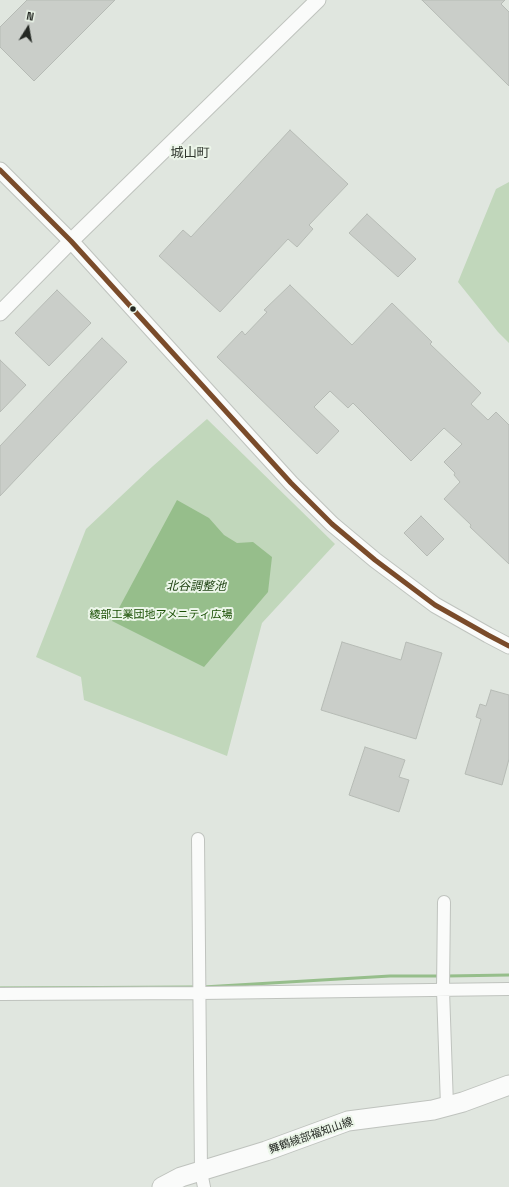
<!DOCTYPE html>
<meta charset="utf-8">
<style>
body{margin:0}
#map{position:relative;width:509px;height:1187px;overflow:hidden;background:#e0e6df;font-family:"Space Grotesk",sans-serif}
canvas{display:block}
.north{position:absolute;left:8px;top:8px;width:40px;height:40px;-webkit-text-stroke:3px #ecf6e9;paint-order:stroke;rotate:11deg;font-size:11px;font-weight:700;line-height:16px;text-align:center;color:#242823}
.north::after{content:'';display:block;margin:auto;width:14px;height:18px;background:#242823;clip-path:polygon(50% 0,100% 100%,50% 72%,0 100%)}
</style>
<div id="map">
<canvas width="509" height="1187"></canvas>
<div class="north">N</div>
</div>
<script>
const c = document.querySelector('canvas').getContext('2d');
c.lineJoin = 'round';
function fillPath(path, color) { c.fillStyle = color; c.fill(path, 'evenodd'); }
const poly = rows => new Path2D(rows.map(r => 'M' + r).join(''));
function stroke(path, color, width, dash) { c.strokeStyle = color; c.lineWidth = width; c.lineCap = dash ? 'butt' : 'round'; c.setLineDash(dash || []); c.stroke(path); }
function drawText(font, color, halo, rows, align = 'center') {
  c.font = font + ' "Space Grotesk","Noto Sans JP",sans-serif'; c.lineWidth = 4; c.setLineDash([]); c.textBaseline = 'middle'; c.strokeStyle = halo; c.fillStyle = color; for (const [text, x, y, turn = 0] of rows) {
    c.save(); c.translate(x, y); c.rotate((+turn || 0) * Math.PI / 180); c.textAlign = isNaN(turn) ? turn : align; if (halo) c.strokeText(text, 0, 0); c.fillText(text, 0, 0); c.restore();
  }
}
fillPath(poly([
 [509,182,509,343,498,332,458,282,496,189],
 [207,419,335,544,262,623,227,756,84,700,81,677,36,657,86,529,153,466]
]), '#c1d7bb');
fillPath(poly([
 [177,500,209,518,224,535,237,543,253,542,272,557,268,592,204,667,112,621]
]), '#96be8b');
stroke(poly([
 [447,976,509,975],
 [203,987,390,976,441,976],
 [0,988,198,987]
]), '#96be8b', 3);
const building = poly([
 [27,0,115,0,34,81,0,47,0,27,27,0],
 [422,0,505,0,501,4,509,12,509,86,422,0],
 [290,130,348,184,309,225,313,229,297,247,288,239,220,312,159,256,183,230,191,237,290,130],
 [367,214,416,259,398,277,349,233,367,214],
 [290,285,352,345,392,303,432,342,430,344,481,393,471,404,488,420,496,412,509,425,509,564,470,527,471,525,444,499,460,482,454,475,455,473,444,462,462,444,444,428,411,461,353,403,348,408,330,391,314,407,339,431,317,454,217,357,242,331,245,335,267,312,264,310,290,285],
 [57,290,91,323,49,366,15,333,57,290],
 [102,338,127,362,0,496,0,446,102,338],
 [0,360,26,385,0,412,0,360],
 [421,516,444,539,427,556,404,533,421,516],
 [342,642,401,660,406,642,442,653,416,739,321,710,342,642],
 [491,690,509,695,509,759,502,785,465,774,481,719,476,717,480,704,486,706,491,690],
 [365,747,405,760,399,777,409,780,399,812,349,795,365,747]
]);
fillPath(building, '#cacec9');
stroke(building, '#b6bbb5', 1);
const minor = poly([
 [198,839,201,1172,204,1187],
 [444,902,443,990,447,1106],
 [0,994,200,993,509,989]
]);
const tertiary = poly([
 [0,170,71,241,291,483,332,524,375,560,435,605,488,635,509,646],
 [0,313,71,241,318,0]
]);
const primary = poly([
 [162,1187,181,1177,266,1151,348,1121,433,1110,463,1102,509,1085]
]);
stroke(minor, '#bfc3be', 14);
stroke(tertiary, '#bfc3be', 17);
stroke(primary, '#bfc3be', 21);
stroke(minor, '#fafbfa', 12);
stroke(tertiary, '#fafbfa', 15);
stroke(primary, '#fafbfa', 19);
stroke(poly([
 [0,170,71,241,291,483,332,524,375,560,435,605,488,635,509,646]
]), '#7a4b2a', 5);
for (const [x, y, r, color] of [
 [133,309,3.5,"#242823"]
]) { const dot = new Path2D(); dot.arc(x, y, r, 0, 2 * Math.PI); c.fillStyle = color; c.fill(dot); stroke(dot, '#ecf6e9', 1.5); }
drawText('11px', '#194f03', '#ecf6e9', [
 ["綾部工業団地アメニティ広場",161,615]
]);
drawText('11px', '#242823', '#ecf6e9', [
 ["舞鶴綾部福知山線",311,1136,-19]
]);
drawText('italic 12px', '#1a3f0e', '#ecf6e9', [
 ["北谷調整池",196,587]
]);
drawText('13px', '#30372e', '#ecf6e9', [
 ["城山町",190,153]
]);
</script>
